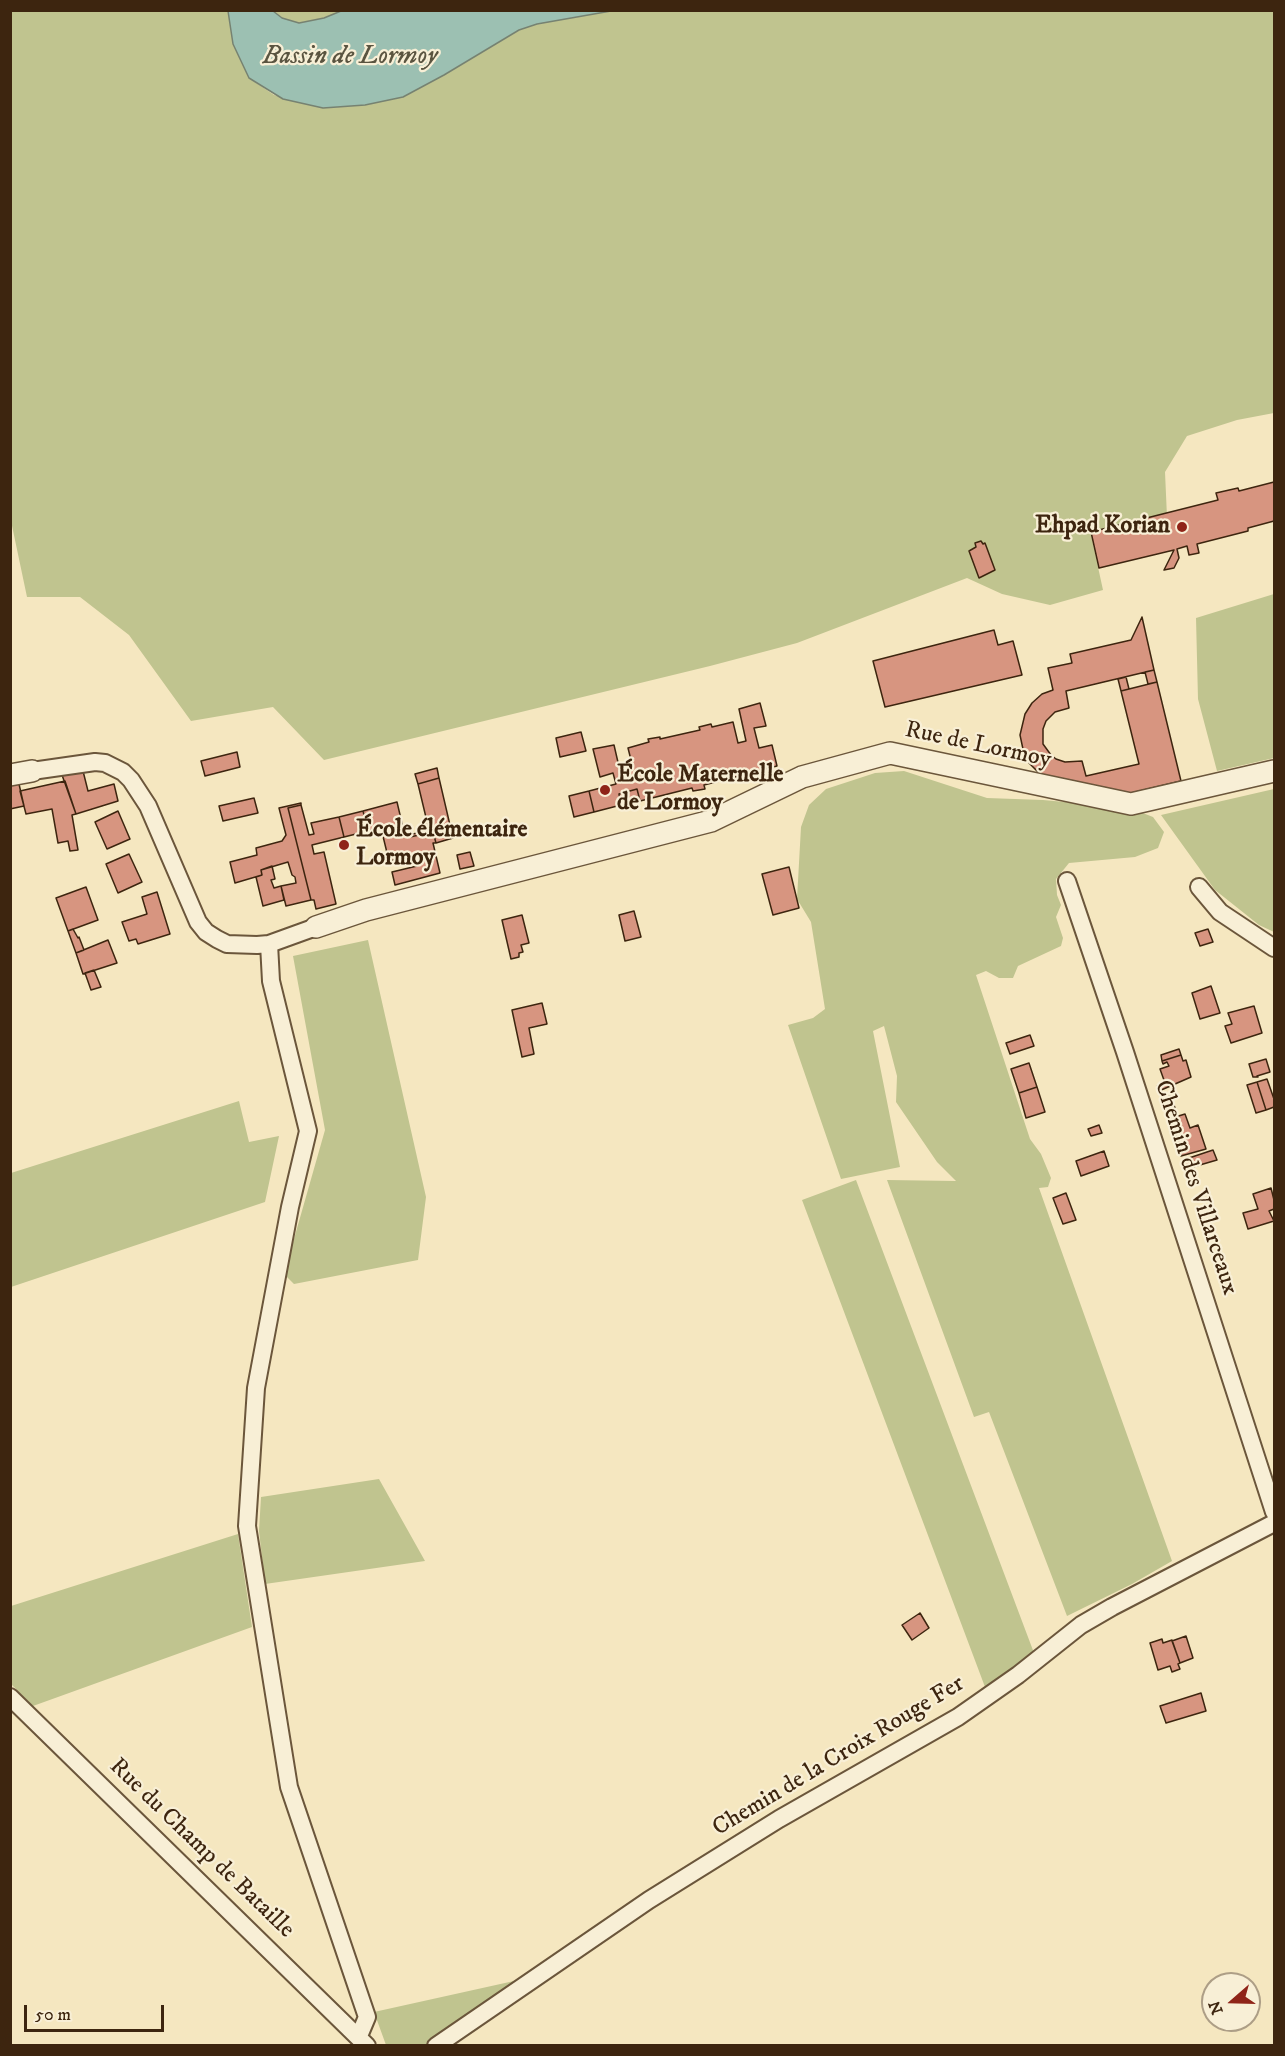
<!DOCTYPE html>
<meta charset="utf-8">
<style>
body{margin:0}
#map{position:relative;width:1285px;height:2056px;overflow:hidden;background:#f5e7c0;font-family:"IM FELL DW Pica",serif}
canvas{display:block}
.frame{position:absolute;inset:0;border:12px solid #3d250f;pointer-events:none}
.north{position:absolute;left:1201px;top:1972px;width:60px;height:60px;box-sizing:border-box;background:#f8efd6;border:2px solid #ad9e86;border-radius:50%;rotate:250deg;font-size:16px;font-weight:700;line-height:24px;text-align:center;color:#3d250f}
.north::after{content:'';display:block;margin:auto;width:21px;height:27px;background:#8f2418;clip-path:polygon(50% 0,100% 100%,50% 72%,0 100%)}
.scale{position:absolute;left:24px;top:2005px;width:140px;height:27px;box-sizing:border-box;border:3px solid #3d250f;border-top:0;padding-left:8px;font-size:18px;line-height:21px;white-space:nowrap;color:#3d250f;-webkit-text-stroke:4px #f8efd6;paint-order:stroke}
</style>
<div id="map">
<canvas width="1285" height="2056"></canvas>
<div class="frame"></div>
<div class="north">N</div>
<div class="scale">50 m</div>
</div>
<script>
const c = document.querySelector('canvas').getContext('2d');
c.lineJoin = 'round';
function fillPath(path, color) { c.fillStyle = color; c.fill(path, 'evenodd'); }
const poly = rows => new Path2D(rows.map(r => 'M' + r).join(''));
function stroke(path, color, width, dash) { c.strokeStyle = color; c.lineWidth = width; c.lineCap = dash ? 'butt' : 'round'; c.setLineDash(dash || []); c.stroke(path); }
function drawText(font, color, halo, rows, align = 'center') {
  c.font = font + ' "IM FELL DW Pica",serif'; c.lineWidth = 4.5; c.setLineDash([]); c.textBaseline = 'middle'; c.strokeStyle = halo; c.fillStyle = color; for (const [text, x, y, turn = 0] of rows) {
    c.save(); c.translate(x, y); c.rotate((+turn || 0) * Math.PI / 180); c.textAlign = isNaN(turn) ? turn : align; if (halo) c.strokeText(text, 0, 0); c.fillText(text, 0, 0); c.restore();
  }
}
fillPath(poly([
 [11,11,228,11,249,78,274,95,323,108,365,105,403,97,444,75,519,30,537,24,611,11,1274,11,1274,413,1237,420,1187,436,1165,472,1167,517,1091,535,1103,590,1050,605,1002,594,967,578,797,643,710,666,324,760,273,707,191,721,129,635,80,597,27,597,11,521],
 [273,11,341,11,324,18,298,23,282,18],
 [1274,594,1274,758,1217,771,1198,699,1196,618],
 [904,771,987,798,1043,800,1130,808,1153,817,1164,832,1158,848,1135,857,1069,863,1056,879,1057,895,1061,905,1056,917,1063,938,1061,946,1018,966,1013,978,999,978,986,971,976,975,1030,1139,1041,1154,1051,1178,1048,1187,1039,1188,1172,1561,1132,1584,1067,1616,989,1412,974,1417,887,1180,956,1181,937,1162,896,1102,897,1076,884,1026,873,1031,900,1167,841,1179,788,1025,813,1018,825,1009,811,922,797,899,801,827,809,805,826,789,875,773],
 [1274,789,1274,932,1259,925,1215,890,1161,815],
 [368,940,426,1197,418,1260,294,1284,284,1274,325,1130,293,956],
 [239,1101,249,1142,279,1136,265,1202,11,1287,11,1173],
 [856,1180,1034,1653,985,1687,802,1200],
 [379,1479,425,1561,265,1584,259,1531,261,1497],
 [238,1534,252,1627,33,1706,11,1684,11,1606],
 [532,1977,428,2045,386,2045,374,2012]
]), '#c0c48f');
const water = poly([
 [341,11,341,10,611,11,537,24,519,30,444,75,403,97,365,105,323,108,283,99,249,78,233,44,228,11,273,11,282,18,299,23,324,18,341,11]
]);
fillPath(water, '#9cc0b2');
stroke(water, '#768271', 1.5);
const building = poly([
 [1274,482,1274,521,1248,528,1248,531,1197,544,1199,553,1189,555,1187,546,1177,549,1179,558,1174,568,1164,570,1174,550,1099,568,1091,532,1218,500,1216,493,1238,488,1239,491,1274,482],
 [981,541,983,544,985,543,995,570,979,578,969,551,976,547,975,543,981,541],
 [1142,617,1154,670,1066,691,1069,708,1055,712,1046,721,1043,729,1043,744,1051,755,1056,759,1065,762,1082,761,1086,776,1139,764,1121,691,1157,682,1181,781,1123,795,1043,777,1029,763,1024,754,1020,735,1025,714,1032,703,1042,694,1053,690,1048,668,1072,663,1070,654,1131,640,1142,617],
 [994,630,998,645,1013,641,1022,675,885,707,873,661,994,630],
 [1154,670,1157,682,1148,684,1145,672,1154,670],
 [1126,677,1129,689,1121,691,1118,679,1126,677],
 [760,703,766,726,754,728,759,748,772,745,777,766,756,771,758,776,745,779,743,775,704,785,705,789,693,791,692,788,640,801,637,789,619,794,621,805,594,812,589,791,616,784,613,773,600,777,593,749,614,745,620,771,633,768,628,748,649,742,648,739,660,737,660,739,700,730,699,727,711,724,712,727,733,722,738,743,746,741,739,709,760,703],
 [581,732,586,751,560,757,556,738,581,732],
 [237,752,240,767,205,776,201,761,237,752],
 [437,768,439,778,418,784,415,774,437,768],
 [83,771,88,791,114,784,118,801,76,814,62,775,83,771],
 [439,778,453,838,436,843,433,832,410,837,409,835,429,830,418,784,439,778],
 [65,781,76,814,72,815,78,850,70,851,68,841,58,843,52,809,26,814,20,791,65,781],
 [19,784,24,806,10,809,10,785,19,784],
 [637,789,640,801,621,805,619,794,637,789],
 [589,791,594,812,574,817,569,796,589,791],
 [254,798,258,813,223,821,219,806,254,798],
 [397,802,405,836,409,835,410,837,433,832,436,843,433,843,440,873,395,885,392,872,417,866,414,855,389,861,381,828,368,831,363,811,397,802],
 [301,803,301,805,288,808,311,900,286,906,281,886,296,883,295,877,292,875,288,862,261,870,262,875,235,883,230,862,257,855,256,848,282,841,286,835,279,808,301,803],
 [301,805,309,835,314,834,311,823,339,817,344,837,312,845,314,854,324,852,336,904,316,909,314,900,311,900,288,808,301,805],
 [118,811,130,839,107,849,95,822,118,811],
 [363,811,368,831,344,837,339,817,363,811],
 [470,852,474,866,460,869,457,855,470,852],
 [129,854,142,882,118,893,106,864,129,854],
 [272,866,275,879,271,880,274,888,281,886,284,900,263,906,256,877,262,875,261,870,272,866],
 [789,867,799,908,773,915,762,874,789,867],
 [86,887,98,920,68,931,56,898,86,887],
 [157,892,170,934,138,944,136,939,129,941,122,922,147,914,142,897,157,892],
 [634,911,641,937,625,941,619,915,634,911],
 [522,915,529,943,521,945,523,952,519,953,519,957,511,959,502,920,522,915],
 [73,929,78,938,79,937,84,950,76,953,68,931,73,929],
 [1208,929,1213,942,1200,946,1195,933,1208,929],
 [108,940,117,963,83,974,76,953,108,940],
 [94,970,101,987,91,990,85,973,94,970],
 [1211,986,1220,1013,1200,1019,1192,993,1211,986],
 [542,1003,547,1024,529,1028,534,1054,522,1057,512,1010,542,1003],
 [1254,1006,1262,1033,1231,1043,1225,1026,1232,1024,1228,1013,1254,1006],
 [1030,1035,1034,1046,1010,1054,1006,1043,1030,1035],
 [1179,1049,1181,1055,1162,1061,1161,1055,1179,1049],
 [1181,1055,1183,1061,1186,1060,1191,1077,1159,1091,1157,1086,1165,1083,1160,1069,1169,1066,1167,1062,1163,1064,1162,1061,1181,1055],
 [1266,1059,1270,1072,1257,1076,1258,1077,1253,1077,1249,1064,1266,1059],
 [1029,1063,1037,1087,1019,1093,1011,1069,1029,1063],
 [1267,1079,1274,1099,1274,1107,1266,1110,1257,1082,1267,1079],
 [1257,1082,1266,1110,1256,1113,1247,1085,1257,1082],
 [1037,1087,1045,1112,1026,1118,1019,1093,1037,1087],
 [1171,1096,1175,1108,1167,1111,1163,1098,1171,1096],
 [1185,1114,1190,1128,1198,1125,1206,1149,1181,1156,1172,1118,1185,1114],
 [1099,1125,1102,1133,1091,1136,1088,1129,1099,1125],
 [1213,1150,1217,1160,1186,1169,1183,1160,1213,1150],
 [1104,1151,1109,1166,1081,1176,1076,1161,1104,1151],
 [1271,1188,1274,1200,1274,1209,1269,1211,1274,1221,1248,1229,1243,1213,1258,1209,1253,1194,1271,1188],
 [1066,1193,1076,1220,1063,1224,1053,1198,1066,1193],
 [920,1613,929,1628,912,1640,902,1625,920,1613],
 [1186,1636,1193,1658,1180,1663,1172,1641,1186,1636],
 [1162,1639,1163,1643,1172,1640,1180,1663,1178,1664,1180,1669,1172,1672,1170,1666,1158,1670,1150,1643,1162,1639],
 [1201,1693,1206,1711,1166,1723,1160,1706,1201,1693]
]);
fillPath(building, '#d79580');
stroke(building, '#3d250f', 1.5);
const minor = poly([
 [32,771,95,762,105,763,123,772,131,780,148,806,198,922,206,932,217,939,227,944,257,945,269,944,316,927],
 [1067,881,1125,1052,1274,1512],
 [1199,887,1220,912,1274,948],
 [269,944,271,981,308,1131,290,1207,256,1388,247,1526,289,1787,367,2017,359,2036],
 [10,1697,367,2046],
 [436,2046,649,1900,779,1819,958,1717,1018,1675,1081,1625,1112,1607,1274,1523]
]);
const tertiary = poly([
 [10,775,32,771],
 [316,927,366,910,711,821,802,777,890,753,1131,804,1274,771]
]);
stroke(minor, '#6b563b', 20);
stroke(tertiary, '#6b563b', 24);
stroke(minor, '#f8efd6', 16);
stroke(tertiary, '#f8efd6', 21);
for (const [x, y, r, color] of [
 [1182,527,6,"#8f2418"],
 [605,790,6,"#8f2418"],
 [344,845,6,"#8f2418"]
]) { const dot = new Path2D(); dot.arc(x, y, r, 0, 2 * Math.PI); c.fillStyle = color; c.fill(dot); stroke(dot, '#f8efd6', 2); }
drawText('bold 24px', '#3d250f', '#f8efd6', [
 ["Ehpad Korian",1170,527,"right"],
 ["École Maternelle",617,776],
 ["de Lormoy",617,804],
 ["École élémentaire",356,831],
 ["Lormoy",356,859]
], 'left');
drawText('24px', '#3d250f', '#f8efd6', [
 ["Rue de Lormoy",978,746,12],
 ["Chemin des Villarceaux",1195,1188,72],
 ["Chemin de la Croix Rouge Fer",839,1757,-31],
 ["Rue du Champ de Bataille",201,1849,44]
]);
drawText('italic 26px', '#5a5440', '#f8efd6', [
 ["Bassin de Lormoy",350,58]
]);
</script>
